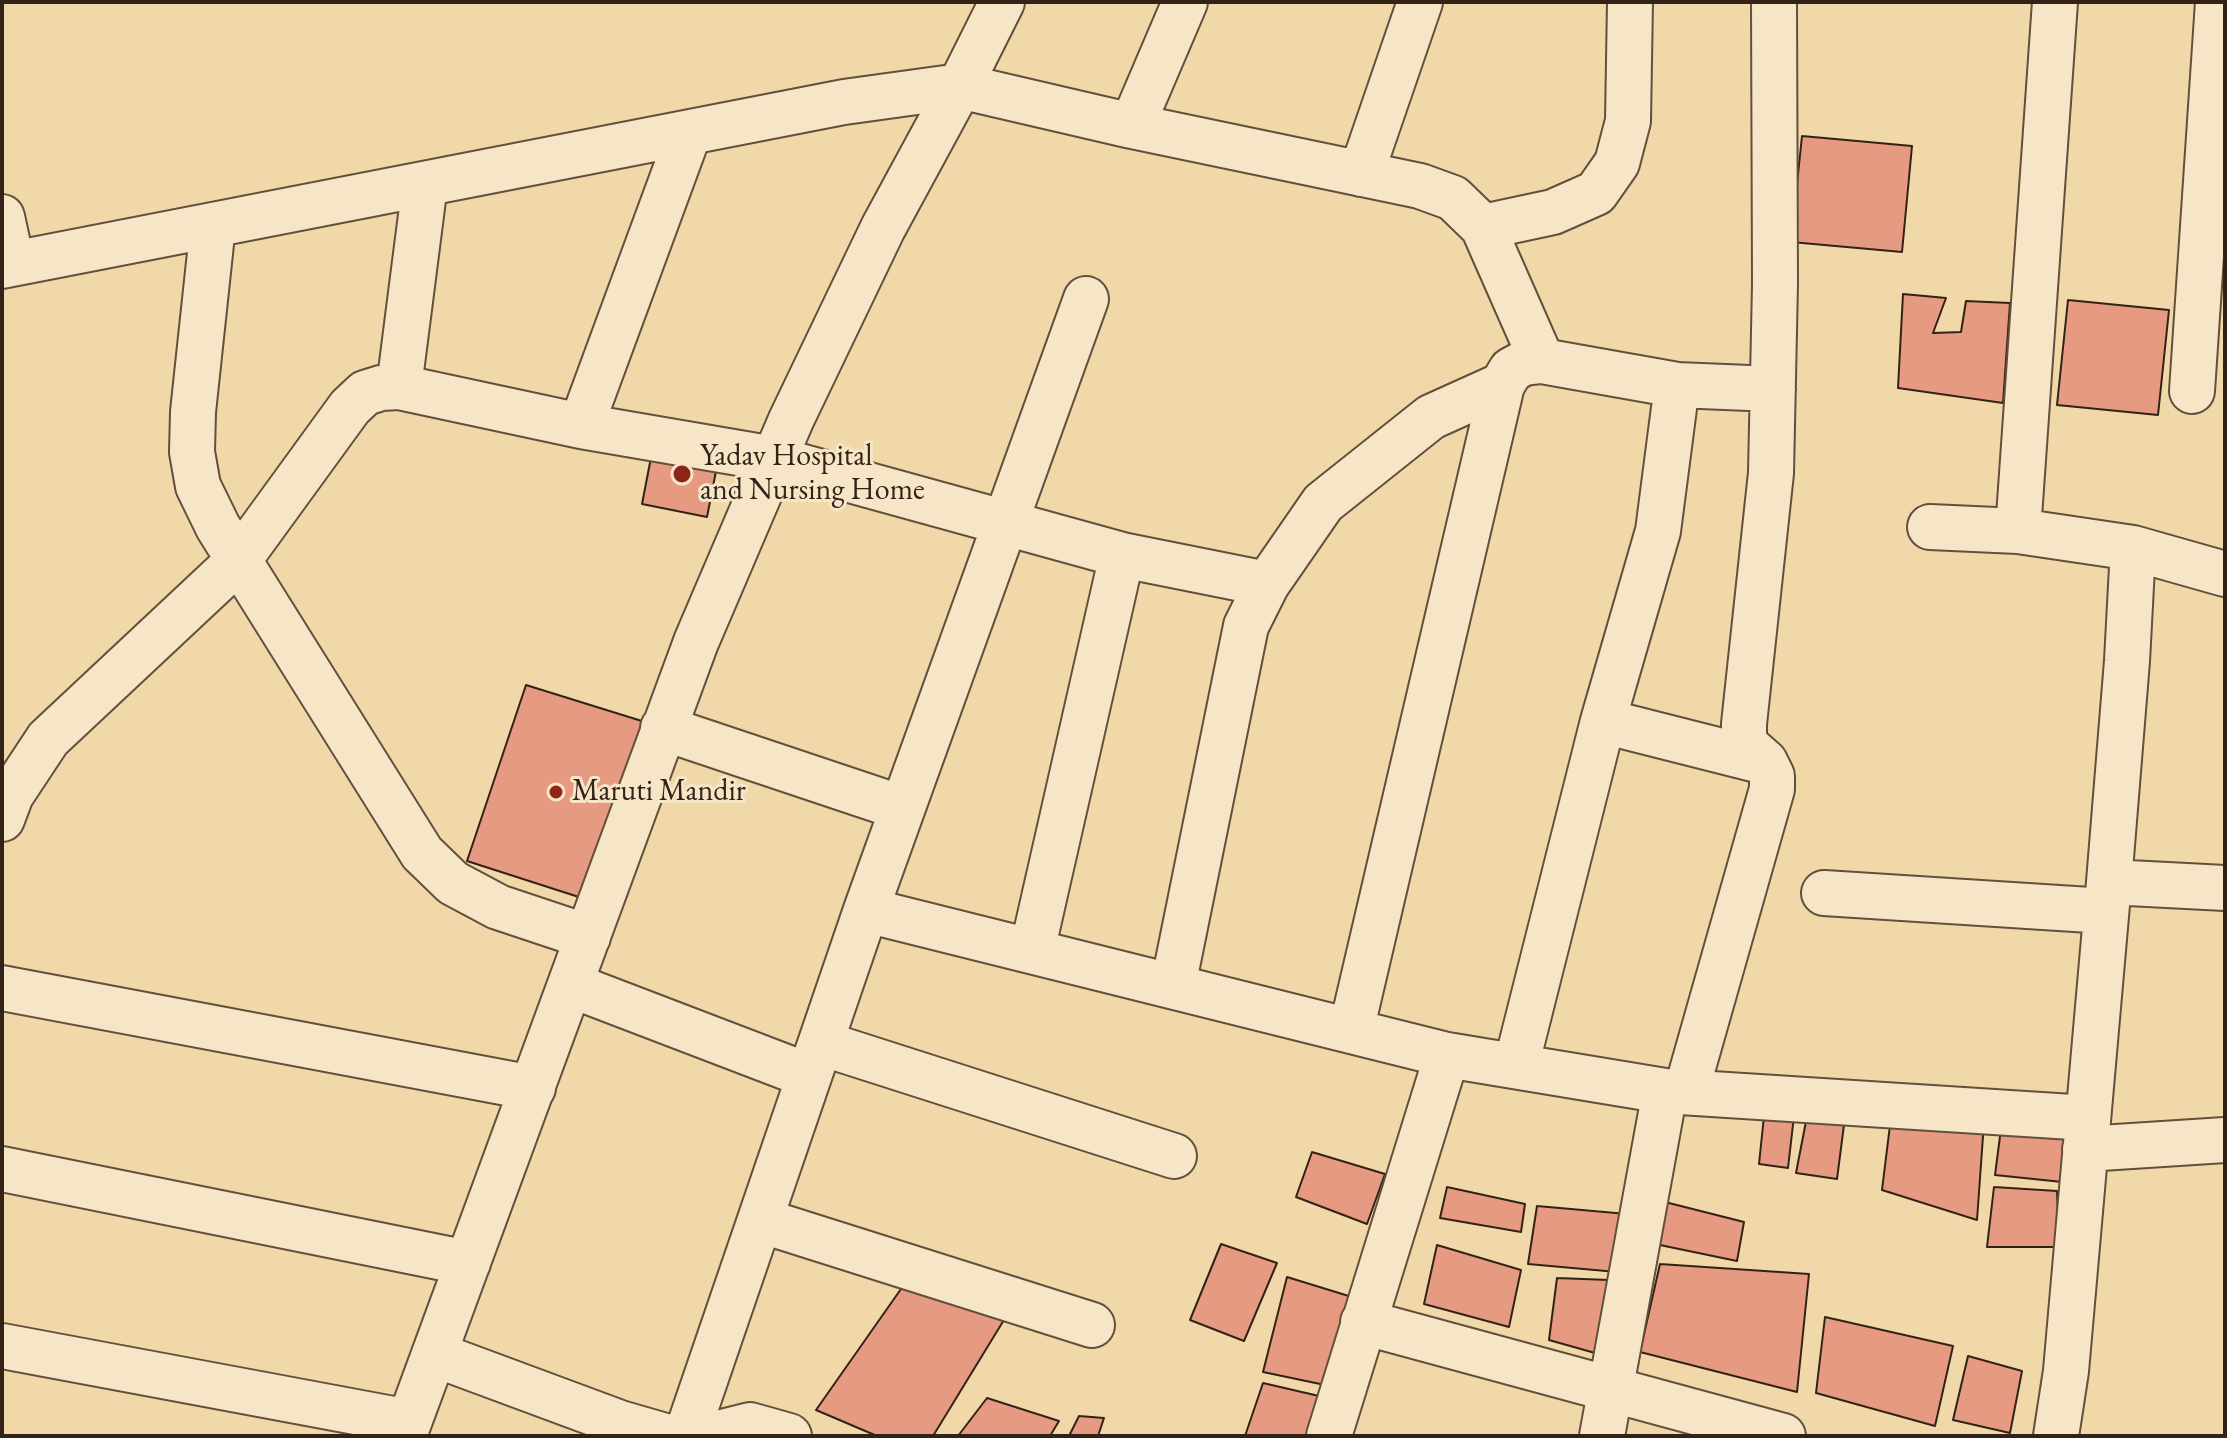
<!DOCTYPE html>
<style>
body{margin:0}
#map{position:relative;width:2227px;height:1438px;overflow:hidden;background:#f1d8a9;font-family:"EB Garamond",serif}
canvas{display:block}
.frame{position:absolute;inset:0;border:4px solid #322218;pointer-events:none}
</style>
<div id="map">
<canvas width="2227" height="1438"></canvas>
<div class="frame"></div>
</div>
<script>
const c = document.querySelector('canvas').getContext('2d');
c.lineJoin = 'round';
function fillPath(path, color) { c.fillStyle = color; c.fill(path, 'evenodd'); }
const poly = rows => new Path2D(rows.map(r => 'M' + r).join(''));
function stroke(path, color, width, dash) { c.strokeStyle = color; c.lineWidth = width; c.lineCap = dash ? 'butt' : 'round'; c.setLineDash(dash || []); c.stroke(path); }
function drawText(font, color, halo, rows, align = 'center') {
  c.font = font + ' "EB Garamond",serif'; c.lineWidth = 6; c.setLineDash([]); c.textBaseline = 'middle'; c.strokeStyle = halo; c.fillStyle = color; for (const [text, x, y, turn = 0] of rows) {
    c.save(); c.translate(x, y); c.rotate((+turn || 0) * Math.PI / 180); c.textAlign = isNaN(turn) ? turn : align; if (halo) c.strokeText(text, 0, 0); c.fillText(text, 0, 0); c.restore();
  }
}
const building = poly([
 [1802,136,1912,146,1902,252,1791,242,1802,136],
 [1903,294,1946,298,1933,333,1961,332,1966,301,2010,303,2003,403,1898,388,1903,294],
 [2068,300,2169,310,2158,415,2057,405,2068,300],
 [654,442,719,456,707,517,642,504,654,442],
 [526,685,645,722,585,899,467,861,526,685],
 [1808,1111,1845,1117,1837,1179,1796,1173,1808,1111],
 [1764,1116,1794,1116,1788,1168,1759,1164,1764,1116],
 [1891,1117,1984,1122,1977,1220,1882,1190,1891,1117],
 [2002,1121,2071,1125,2072,1183,1995,1175,2002,1121],
 [1312,1152,1385,1174,1367,1224,1296,1197,1312,1152],
 [1447,1187,1525,1204,1521,1232,1440,1218,1447,1187],
 [1994,1187,2057,1191,2059,1247,1987,1247,1994,1187],
 [1665,1202,1744,1222,1737,1261,1655,1244,1665,1202],
 [1537,1206,1627,1214,1617,1272,1528,1264,1537,1206],
 [1221,1244,1277,1263,1244,1341,1190,1320,1221,1244],
 [1437,1245,1521,1270,1509,1327,1424,1304,1437,1245],
 [1660,1264,1809,1274,1797,1392,1640,1352,1660,1264],
 [1287,1277,1352,1297,1325,1385,1263,1372,1287,1277],
 [1557,1278,1609,1280,1595,1353,1549,1340,1557,1278],
 [908,1279,1007,1315,933,1436,877,1436,816,1410,908,1279],
 [1825,1317,1953,1346,1935,1426,1816,1393,1825,1317],
 [1968,1356,2022,1371,2010,1433,1953,1420,1968,1356],
 [1263,1383,1319,1396,1309,1436,1245,1436,1263,1383],
 [987,1398,1059,1421,1050,1436,958,1436,987,1398],
 [1079,1416,1104,1418,1098,1436,1069,1436,1079,1416]
]);
fillPath(building, '#e69a82');
stroke(building, '#322218', 2);
const minor = poly([
 [1132,126,1185,2],
 [1361,174,1420,2],
 [2,217,12,263],
 [213,225,193,412,192,452,198,486,218,527,422,853,453,883,498,907,588,937],
 [1483,227,1553,212,1596,193,1617,163,1628,121,1630,2],
 [2,266,844,102,960,86,1132,126,1420,186,1453,198,1483,227,1542,361],
 [399,387,425,184],
 [2192,391,2218,2],
 [581,426,689,133],
 [1930,527,2018,531,2133,548,2127,661,2109,882,2066,1371,2056,1436],
 [2018,531,2055,2],
 [2133,548,2225,574],
 [1603,721,1765,762],
 [663,728,902,808],
 [2,819,11,795,48,739,238,561,350,407,365,393,381,388,399,387,581,426,774,459,1122,555,1267,584],
 [2109,882,2225,888],
 [1824,893,2106,911],
 [866,910,1447,1055],
 [1032,951,1122,555],
 [571,985,809,1076],
 [1173,986,1246,626,1267,584,1323,503,1431,417,1502,385],
 [2,988,533,1088],
 [1351,1031,1502,385,1511,370,1524,363,1542,361,1677,385,1773,389],
 [821,1043,1174,1156],
 [1516,1066,1603,721,1658,531,1677,385],
 [1665,1091,2088,1118],
 [1686,1092,1772,789,1772,776,1765,762,1748,747,1744,739,1744,724,1771,473,1775,284,1774,2],
 [2085,1149,2225,1140],
 [2,1169,468,1263],
 [760,1220,1092,1325],
 [1363,1322,1783,1436],
 [2,1346,409,1422],
 [434,1354,620,1423,665,1436],
 [404,1436,696,642,791,420,883,228,960,86,1002,2],
 [686,1436,866,910,1086,299],
 [706,1436,750,1425,789,1436],
 [1329,1436,1447,1055,1665,1091,1602,1436]
]);
stroke(minor, '#62503c', 48);
stroke(minor, '#f6e6c7', 44);
for (const [x, y, r, color] of [
 [682,474,10,"#8f2418"],
 [556,792,8,"#8f2418"]
]) { const dot = new Path2D(); dot.arc(x, y, r, 0, 2 * Math.PI); c.fillStyle = color; c.fill(dot); stroke(dot, '#f6e6c7', 3); }
drawText('30px', '#322218', '#f6e6c7', [
 ["Yadav Hospital",700,457],
 ["and Nursing Home",700,491],
 ["Maruti Mandir",572,792]
], 'left');
</script>
